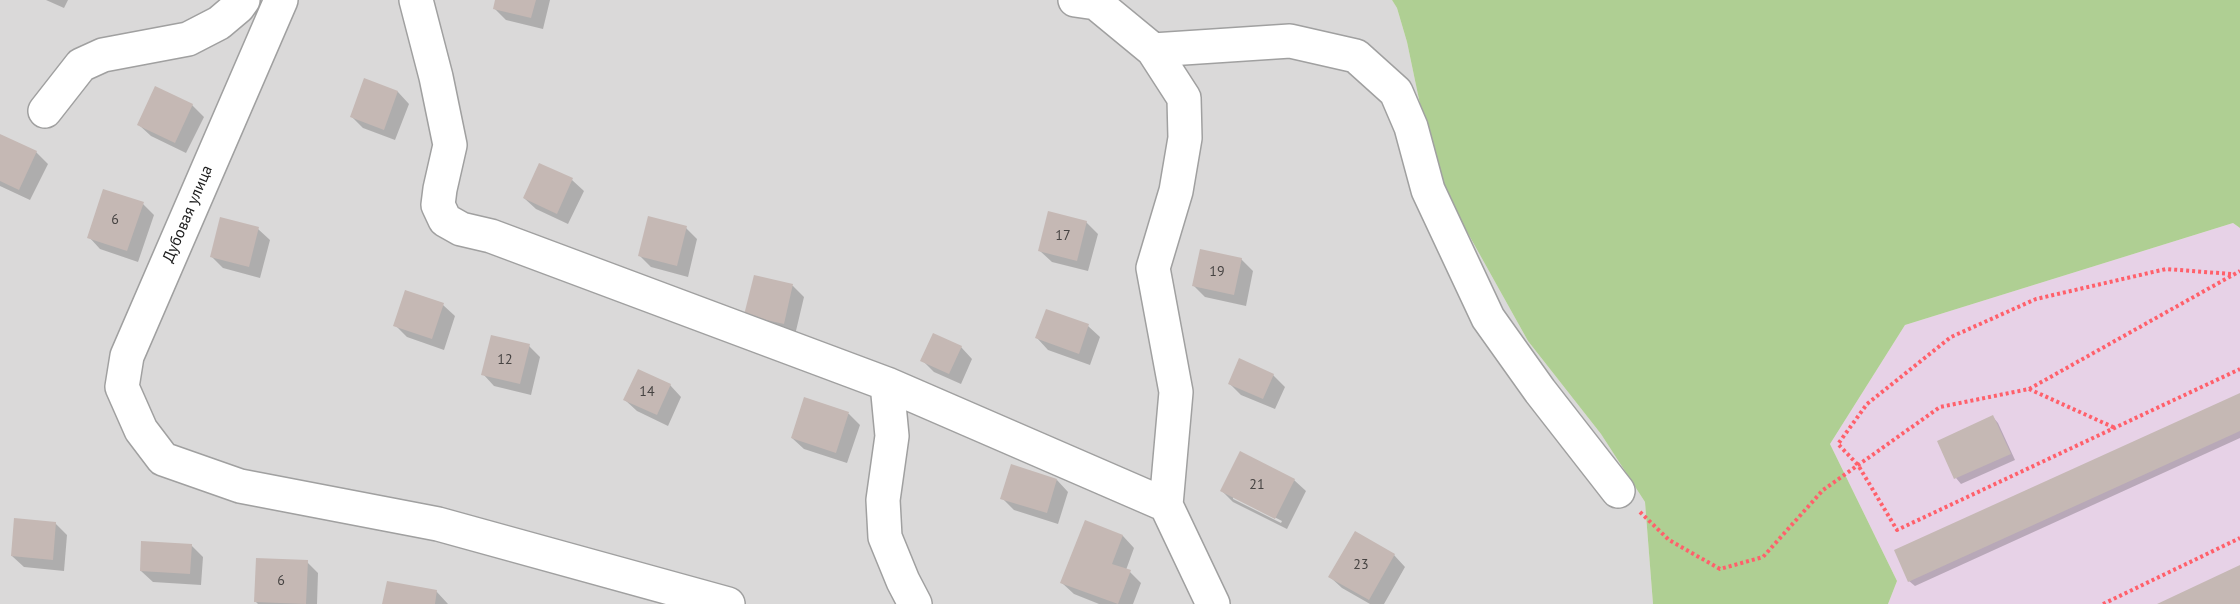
<!DOCTYPE html>
<meta charset="utf-8">
<style>
body{margin:0}
canvas{display:block;background:#eee7e1}
</style>
<canvas width="2240" height="604"></canvas>
<script>
const c = document.querySelector('canvas').getContext('2d');
c.lineJoin = 'round';
function fillPath(path, color) { c.fillStyle = color; c.fill(path, 'evenodd'); }
const poly = rows => new Path2D(rows.map(r => 'M' + r).join(''));
function stroke(path, color, width, dash) { c.strokeStyle = color; c.lineWidth = width; c.lineCap = dash ? 'butt' : 'round'; c.setLineDash(dash || []); c.stroke(path); }
function drawText(font, color, halo, rows, align = 'center') {
  c.font = font + ' "PT Sans",sans-serif'; c.lineWidth = 5; c.setLineDash([]); c.textBaseline = 'middle'; c.strokeStyle = halo; c.fillStyle = color; for (const [text, x, y, turn = 0] of rows) {
    c.save(); c.translate(x, y); c.rotate((+turn || 0) * Math.PI / 180); c.textAlign = isNaN(turn) ? turn : align; if (halo) c.strokeText(text, 0, 0); c.fillText(text, 0, 0); c.restore();
  }
}
fillPath(poly([
 [0,0,1392,0,1397,8,1407,42,1421,109,1446,194,1528,341,1601,434,1645,502,1653,604,0,604]
]), '#dad9d9');
fillPath(poly([
 [2233,223,2240,228,2240,604,1888,604,1897,581,1830,444,1905,325]
]), '#e7d2e7');
fillPath(poly([
 [1392,0,2240,0,2240,228,2233,223,1905,325,1830,444,1897,581,1888,604,1653,604,1645,502,1601,434,1528,341,1446,194,1421,109,1407,42,1397,8]
]), '#afcf93');
fillPath(poly([
 [46,0,68,0,64,8],
 [496,0,550,0,543,29,506,20,494,8],
 [365,80,398,92,409,104,395,140,363,128,352,117],
 [156,88,192,105,204,117,186,153,151,136,139,125],
 [0,135,36,152,48,164,30,200,0,186],
 [572,180,584,191,568,224,536,209,524,198],
 [143,204,154,215,138,262,100,249,89,237],
 [1086,222,1098,234,1088,271,1052,262,1040,251],
 [686,228,697,239,688,277,651,267,640,256],
 [258,229,270,240,260,278,223,268,212,257],
 [1241,259,1253,271,1246,306,1205,297,1193,285],
 [755,276,793,286,804,297,795,335,758,326],
 [443,305,455,316,444,350,407,337,395,325],
 [1088,326,1100,337,1090,365,1048,350,1037,338],
 [529,346,540,357,531,395,494,386,483,374],
 [961,347,972,359,961,384,934,372,922,360],
 [1273,375,1285,387,1275,409,1241,395,1230,384],
 [670,385,681,397,668,426,637,411,625,400],
 [2240,395,2240,438,1915,586,1909,581],
 [805,399,849,414,860,425,847,463,804,449,792,438],
 [1993,417,1998,423,2015,460,1961,484,1956,478],
 [1057,480,1068,492,1058,524,1014,510,1002,498],
 [1294,480,1306,491,1287,529,1233,502,1222,491],
 [1233,496,1282,521,1281,523,1233,499],
 [1085,522,1123,536,1134,548,1126,570,1130,572,1141,583,1133,604,1099,604,1074,594,1062,583],
 [55,523,67,535,64,571,24,567,12,556],
 [191,545,203,557,201,585,153,582,141,571],
 [1394,555,1405,567,1384,604,1370,604,1342,588,1330,577],
 [307,562,318,573,317,604,258,604,256,602],
 [436,591,448,604,384,604]
]), '#0003');
fillPath(poly([
 [495,0,536,0,531,18,493,9],
 [364,78,398,91,384,130,350,117],
 [155,86,193,104,175,143,137,125],
 [0,134,37,151,19,190,0,181],
 [539,163,573,178,557,214,523,198],
 [103,189,144,202,127,251,87,238],
 [1048,211,1087,221,1077,261,1038,251],
 [648,216,687,226,677,266,638,256],
 [220,217,259,227,249,267,210,257],
 [1200,249,1242,258,1234,295,1192,286],
 [754,275,793,284,784,324,744,315],
 [405,290,444,303,432,339,393,326],
 [1046,309,1089,324,1079,354,1035,338],
 [933,333,962,346,949,374,920,361],
 [491,335,530,344,520,384,481,375],
 [1239,358,1274,374,1263,399,1228,384],
 [638,369,671,384,657,415,623,400],
 [2240,393,2240,431,1908,582,1894,550],
 [804,397,849,412,836,453,791,438],
 [1993,415,2011,454,1954,479,1937,441],
 [1240,451,1295,479,1275,519,1220,491],
 [1011,464,1057,479,1047,513,1000,499],
 [14,518,56,522,53,560,11,556],
 [1085,520,1123,535,1112,564,1131,570,1118,604,1060,583],
 [1355,531,1395,554,1369,600,1328,577],
 [141,541,192,544,190,574,140,571],
 [256,558,308,560,306,604,254,602],
 [2240,565,2240,604,2157,604],
 [387,581,437,590,435,604,382,604]
]), '#c5b8b4');
const minor = poly([
 [281,0,127,356,122,387,141,430,163,459,240,486,438,524,728,604],
 [416,0,436,77,450,145,440,189,438,205,445,220,461,229,491,236,887,384,1166,505],
 [1075,0,1096,3,1153,50,1290,41,1356,56,1396,92,1411,127,1428,190,1488,318,1540,391,1618,491],
 [1153,50,1184,98,1185,138,1176,191,1153,268,1176,392,1166,505,1213,604],
 [45,111,81,65,103,55,188,39,219,23,238,7,243,0],
 [887,384,892,436,883,500,885,537,903,581,915,604]
]);
stroke(minor, '#a0a0a0', 36);
stroke(poly([
 [2231,274,2166,269,2036,299,1951,337,1867,404,1838,444,1858,465,1897,530,2240,369],
 [2029,389,2115,428],
 [1640,512,1669,540,1720,569,1763,557,1823,490,1940,407,2029,389,2240,271],
 [2103,604,2240,538]
]), '#ff606b', 4, [3, 3]);
stroke(minor, '#fff', 33);
drawText('14px', '#464342', null, [
 ["6",115,220],
 ["17",1063,236],
 ["19",1217,272],
 ["12",505,360],
 ["14",647,392],
 ["21",1257,485],
 ["23",1361,565],
 ["6",281,581]
]);
drawText('16px', '#1c1c1c', '#fff', [
 ["Дубовая улица",188,214,-67]
]);
</script>
